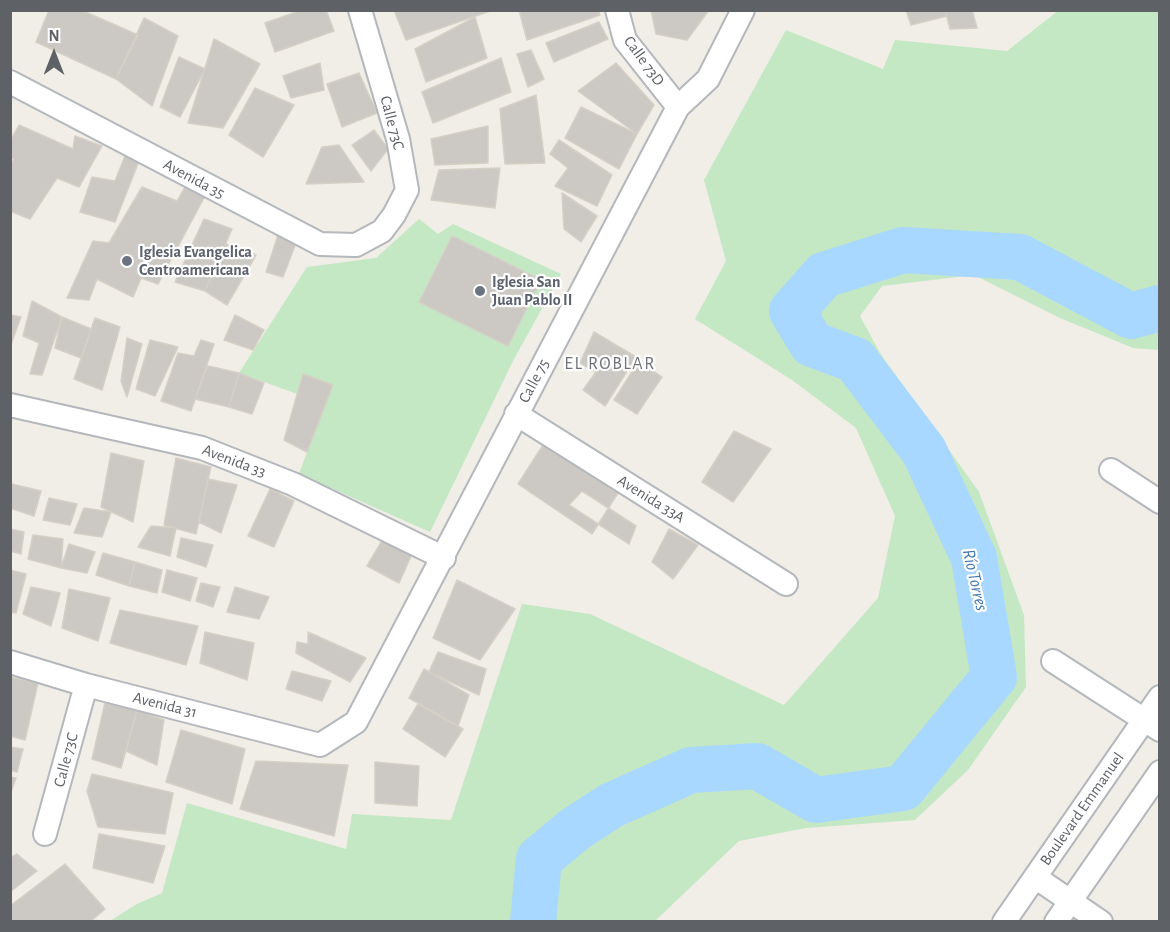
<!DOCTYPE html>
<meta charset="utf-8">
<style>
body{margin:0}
#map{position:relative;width:1170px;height:932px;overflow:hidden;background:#f0eee7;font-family:"Alegreya Sans",sans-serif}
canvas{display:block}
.frame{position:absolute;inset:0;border:12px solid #5e6267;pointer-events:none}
.north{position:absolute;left:24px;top:24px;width:60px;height:60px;-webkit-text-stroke:4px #fff;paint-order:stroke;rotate:0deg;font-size:16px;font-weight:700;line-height:24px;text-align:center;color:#5e6267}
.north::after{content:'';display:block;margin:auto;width:21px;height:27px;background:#5e6267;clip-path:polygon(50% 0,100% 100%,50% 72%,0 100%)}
</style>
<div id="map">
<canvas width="1170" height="932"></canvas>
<div class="frame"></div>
<div class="north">N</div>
</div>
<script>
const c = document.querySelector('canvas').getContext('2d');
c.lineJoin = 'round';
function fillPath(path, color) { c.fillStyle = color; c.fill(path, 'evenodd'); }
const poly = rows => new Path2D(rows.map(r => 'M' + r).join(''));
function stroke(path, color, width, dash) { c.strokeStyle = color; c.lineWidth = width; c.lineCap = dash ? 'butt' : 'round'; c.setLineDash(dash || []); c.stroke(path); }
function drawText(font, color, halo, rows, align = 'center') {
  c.font = font + ' "Alegreya Sans",sans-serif'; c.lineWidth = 4.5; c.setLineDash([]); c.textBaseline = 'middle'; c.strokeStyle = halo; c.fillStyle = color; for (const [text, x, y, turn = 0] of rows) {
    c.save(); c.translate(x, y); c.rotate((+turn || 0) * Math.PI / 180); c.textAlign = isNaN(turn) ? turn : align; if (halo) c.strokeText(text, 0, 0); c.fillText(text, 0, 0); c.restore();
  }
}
fillPath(poly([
 [1059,10,1159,11,1159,350,1133,348,1060,318,974,275,882,286,860,316,880,353,979,492,1024,615,1026,687,968,770,915,820,806,828,739,841,655,921,110,921,137,904,162,893,187,803,346,849,352,814,451,820,522,604,590,614,784,705,878,598,895,516,856,428,792,380,695,319,726,261,704,180,786,30,883,69,895,40,1007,51],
 [419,219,438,234,453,224,561,274,513,361,430,532,299,474,325,404,239,373,307,267,376,258],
 [452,236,541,280,508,346,419,302]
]), '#c4e7c4');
stroke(poly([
 [533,922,539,859,575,829,612,805,691,770,757,766,816,800,903,788,994,677,974,558,924,451,855,360,812,344,792,311,824,275,903,250,1020,257,1131,316,1160,308]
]), '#a8d7ff', 46);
const building = poly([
 [49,10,81,10,138,35,116,79,36,42,49,10],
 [302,10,326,10,334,31,275,52,265,23,302,10],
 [394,10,493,10,406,40,394,10],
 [519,10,598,10,600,15,527,40,519,10],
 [651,10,709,10,687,40,656,34,651,10],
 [906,10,945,10,947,16,911,25,906,10],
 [945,10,972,10,977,28,950,29,945,10],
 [475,17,487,58,426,82,415,49,475,17],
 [144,18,178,36,152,106,116,79,144,18],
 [599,22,608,39,554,62,546,43,599,22],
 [214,39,260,64,223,128,188,123,214,39],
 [531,50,544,79,528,87,517,54,531,50],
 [179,57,205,69,180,117,160,107,179,57],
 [501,58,511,92,433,123,422,92,501,58],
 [320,63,324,90,291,98,283,76,320,63],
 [616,63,654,105,637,134,578,91,616,63],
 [359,73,377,113,342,127,327,84,359,73],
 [255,88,294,105,263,157,229,135,255,88],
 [536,95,545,163,505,164,500,109,536,95],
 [581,107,637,134,619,169,565,138,581,107],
 [19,125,73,149,75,136,102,146,79,187,57,178,30,219,10,211,10,166,14,159,10,157,10,141,19,125],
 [488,126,488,163,435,165,431,139,488,126],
 [374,130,388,149,371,171,352,145,374,130],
 [559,140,612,175,597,206,555,186,568,168,550,154,559,140],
 [339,145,364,182,306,184,322,147,339,145],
 [125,156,139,161,115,222,80,212,92,177,115,181,125,156],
 [500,168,495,208,431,200,439,170,500,168],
 [142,187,177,201,185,187,205,196,158,284,141,278,133,297,97,279,89,300,67,298,93,241,109,243,142,187],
 [562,193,597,216,581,242,564,229,562,193],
 [204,219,232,229,205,291,175,282,204,219],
 [278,235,296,243,283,277,266,272,278,235],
 [452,236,541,280,508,346,419,302,452,236],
 [226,244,256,255,227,305,205,291,226,244],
 [32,301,62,317,42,375,30,374,39,343,23,336,32,301],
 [10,315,21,317,10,347,10,315],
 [235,315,264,330,253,350,224,340,235,315],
 [62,317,91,329,81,358,55,348,62,317],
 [95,318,120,327,102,390,74,379,95,318],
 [594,332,636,357,605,406,583,390,596,372,580,363,594,332],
 [127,338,142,344,127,397,121,381,127,338],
 [150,340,178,347,155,396,136,389,150,340],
 [201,340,214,344,191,411,161,401,178,353,194,356,201,340],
 [639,361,662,377,637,414,614,400,639,361],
 [208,366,239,373,229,407,195,399,208,366],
 [239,373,264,383,252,414,229,407,239,373],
 [303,374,333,385,307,452,284,440,303,374],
 [734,431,771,449,733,502,702,482,734,431],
 [543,445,618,493,592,534,518,484,543,445],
 [111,453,144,461,133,522,101,507,111,453],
 [176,458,211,467,196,534,164,525,176,458],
 [208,479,237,485,221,533,199,522,208,479],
 [12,484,41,491,34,516,10,508,12,484],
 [270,489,294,501,274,547,248,536,270,489],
 [582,491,636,526,629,544,569,505,582,491],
 [49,498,77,504,70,525,43,520,49,498],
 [84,508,111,512,102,537,74,533,84,508],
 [151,526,176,528,170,556,138,547,151,526],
 [10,529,24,532,21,554,10,551,10,529],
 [669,529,698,545,673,579,652,562,669,529],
 [33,535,63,539,61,568,28,559,33,535],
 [181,538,213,545,206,567,177,557,181,538],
 [383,539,412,554,399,583,367,566,383,539],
 [69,544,95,552,87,573,61,568,69,544],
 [103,553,135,562,129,586,96,575,103,553],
 [135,562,162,570,157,593,129,586,135,562],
 [10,570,26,574,16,613,10,612,10,570],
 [167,570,197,578,190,601,162,592,167,570],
 [457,580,515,609,480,660,433,638,457,580],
 [201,583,220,587,213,607,196,601,201,583],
 [31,587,60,593,51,626,23,614,31,587],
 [235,587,269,597,259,619,227,612,235,587],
 [69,589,110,598,98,641,62,628,69,589],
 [120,610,198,626,186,665,110,643,120,610],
 [205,632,254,643,247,680,200,663,205,632],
 [308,632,366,658,350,682,296,653,297,642,308,644,308,632],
 [438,652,486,669,479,695,429,672,438,652],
 [424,669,469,695,458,726,409,698,424,669],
 [292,671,331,681,322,701,286,689,292,671],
 [10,677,38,683,25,740,10,736,10,677],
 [105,703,137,710,121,768,92,759,105,703],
 [418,704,463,729,445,757,403,729,418,704],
 [137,710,164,720,157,765,126,751,137,710],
 [181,730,245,749,232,804,166,782,181,730],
 [10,747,23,749,17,772,10,770,10,747],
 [256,761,348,765,334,836,240,809,256,761],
 [375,762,419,766,417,806,375,803,375,762],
 [92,774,173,793,165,834,98,827,87,791,92,774],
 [10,777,16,778,10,794,10,777],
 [99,834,165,846,153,883,93,868,99,834],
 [17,854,37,871,10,892,10,858,17,854],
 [65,864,105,909,90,922,10,922,10,906,65,864]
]);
fillPath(building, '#ccc9c4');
stroke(building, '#d5d0c5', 1.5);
const minor = poly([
 [617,10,625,40,678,107],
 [10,82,320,244,356,245,382,231,394,215,407,190,398,139,360,10],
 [10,405,202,448,293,484,444,558],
 [516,414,786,584],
 [1111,470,1160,502],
 [1053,661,1160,730],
 [10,662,86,685,320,745,356,722,678,107,708,79,743,10],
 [45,834,86,685],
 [1035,877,1101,922],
 [1004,922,1160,697],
 [1056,922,1160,772]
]);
stroke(minor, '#b4b7bb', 26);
stroke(minor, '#fff', 22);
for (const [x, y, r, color] of [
 [127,261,6,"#6b7280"],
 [480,291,6,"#6b7280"]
]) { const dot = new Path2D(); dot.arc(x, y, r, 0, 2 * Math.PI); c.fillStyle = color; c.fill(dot); stroke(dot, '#fff', 2); }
drawText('16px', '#5e6267', '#fff', [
 ["Calle 73D",644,61,54],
 ["Calle 73C",392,123,75],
 ["Avenida 35",194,179,28],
 ["Calle 75",534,381,-62],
 ["Avenida 33",234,461,21],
 ["Avenida 33A",651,499,32],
 ["Avenida 31",165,705,14],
 ["Calle 73C",66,760,-75],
 ["Boulevard Emmanuel",1082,809,-55]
]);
drawText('bold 16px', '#5b616d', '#fff', [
 ["Iglesia Evangelica",139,252],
 ["Centroamericana",139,270],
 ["Iglesia San",492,282],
 ["Juan Pablo II",492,300]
], 'left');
c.letterSpacing = '1.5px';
drawText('18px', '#6f7479', '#fff', [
 ["EL ROBLAR",610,364]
]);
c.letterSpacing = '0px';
drawText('italic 18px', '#4378b2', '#fff', [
 ["Río Torres",975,580,77]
]);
</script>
